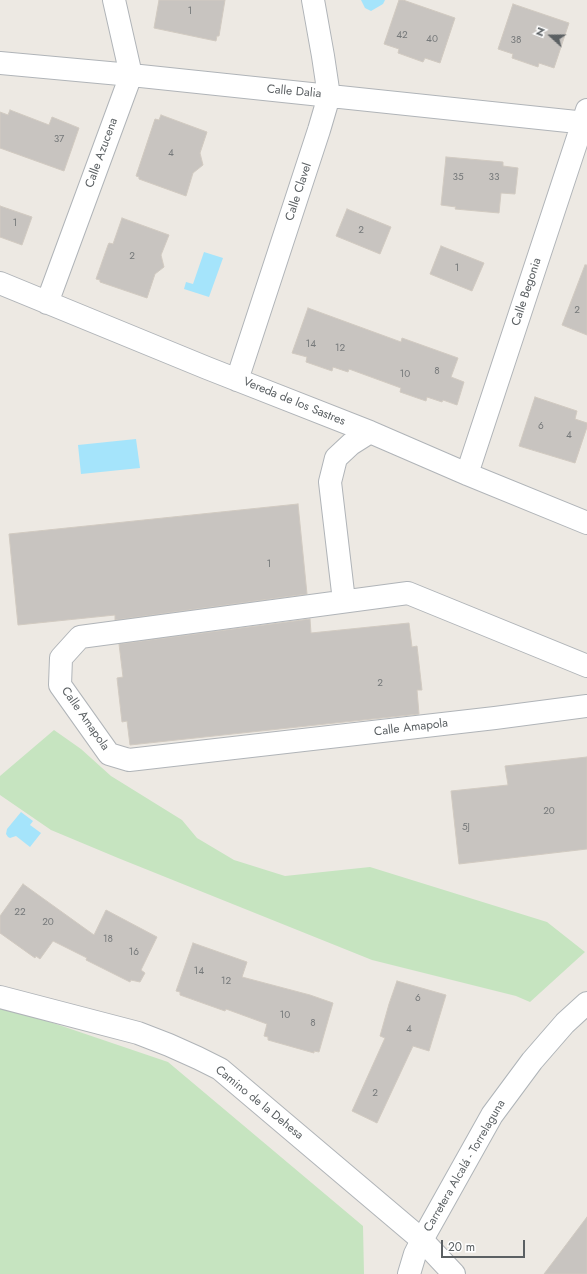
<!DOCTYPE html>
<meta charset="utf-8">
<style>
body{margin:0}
#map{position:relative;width:587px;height:1274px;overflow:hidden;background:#ede9e3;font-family:Jost,sans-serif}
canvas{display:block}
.north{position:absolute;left:531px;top:16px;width:40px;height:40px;-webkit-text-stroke:3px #fff;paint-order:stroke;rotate:291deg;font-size:11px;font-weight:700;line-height:16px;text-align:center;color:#5b6063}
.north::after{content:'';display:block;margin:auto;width:14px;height:18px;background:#5b6063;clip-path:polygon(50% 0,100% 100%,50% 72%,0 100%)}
.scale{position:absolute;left:441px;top:1240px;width:84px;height:18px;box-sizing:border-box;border:2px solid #5b6063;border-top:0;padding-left:5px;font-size:12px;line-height:14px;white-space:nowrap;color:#5b6063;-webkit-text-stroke:3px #fff;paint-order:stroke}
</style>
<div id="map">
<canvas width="587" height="1274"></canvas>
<div class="north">N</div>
<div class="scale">20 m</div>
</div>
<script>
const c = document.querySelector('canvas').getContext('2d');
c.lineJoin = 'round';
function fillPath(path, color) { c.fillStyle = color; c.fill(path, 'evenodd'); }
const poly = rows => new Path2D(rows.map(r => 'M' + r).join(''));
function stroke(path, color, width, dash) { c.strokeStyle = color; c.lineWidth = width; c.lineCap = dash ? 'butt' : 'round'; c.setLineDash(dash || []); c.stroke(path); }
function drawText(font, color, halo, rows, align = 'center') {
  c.font = font + ' Jost,sans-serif'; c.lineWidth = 4; c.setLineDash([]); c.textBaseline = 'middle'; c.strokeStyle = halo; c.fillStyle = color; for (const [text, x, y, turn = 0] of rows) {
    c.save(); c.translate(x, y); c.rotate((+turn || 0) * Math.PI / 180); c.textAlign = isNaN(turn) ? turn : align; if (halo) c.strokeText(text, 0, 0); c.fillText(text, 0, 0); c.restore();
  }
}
fillPath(poly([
 [54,730,81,749,111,776,182,820,197,838,234,860,285,876,370,867,547,922,585,952,530,1002,516,996,372,960,118,858,51,830,0,795,0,776],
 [0,1005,168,1062,363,1226,364,1274,0,1274]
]), '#c6e4c0');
fillPath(poly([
 [361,0,385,0,383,4,371,11,365,8],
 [204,252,223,258,209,297,184,289,186,282,193,284],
 [136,439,140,468,81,474,78,445],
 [21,812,33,821,30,825,41,833,30,847,16,836,10,838,8,837,6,834,7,829]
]), '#a5e4fb');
const building = poly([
 [159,0,225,0,219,36,217,36,216,41,154,28,159,0],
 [399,0,403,0,455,18,440,63,425,58,423,62,398,53,399,49,384,44,399,0],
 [513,4,569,23,554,68,539,63,538,67,512,58,513,54,498,49,513,4],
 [10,110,49,125,52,117,79,128,64,171,0,148,0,112,8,115,10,110],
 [161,115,207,132,200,153,203,165,193,173,186,196,139,179,139,177,136,176,155,119,159,120,161,115],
 [446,157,503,162,503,166,518,168,515,194,501,193,499,213,455,209,456,207,441,205,446,157],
 [0,206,32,217,22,245,0,237,0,206],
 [347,209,391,227,380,254,336,236,347,209],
 [122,218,169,235,161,255,164,267,155,274,147,298,100,282,100,280,96,279,108,245,109,243,113,244,122,218],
 [441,246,484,263,472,291,430,274,441,246],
 [585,265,587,265,587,335,562,325,585,265],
 [308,308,401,342,402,338,458,358,451,377,464,382,457,405,443,400,442,402,427,397,426,401,400,392,401,388,349,369,348,372,333,367,332,371,306,362,307,357,292,353,308,308],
 [535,397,577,411,575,419,587,423,587,427,575,463,519,446,535,397],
 [298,504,307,594,115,620,115,615,18,625,9,534,298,504],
 [310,619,311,633,409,623,412,647,417,646,422,690,417,690,419,714,130,745,127,721,122,722,117,678,123,677,119,644,310,619],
 [587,757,587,849,459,864,451,791,508,785,505,766,587,757],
 [23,884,94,935,106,910,157,937,141,970,145,973,140,982,131,980,130,982,86,960,87,958,53,941,40,959,36,956,35,958,0,933,0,916,23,884],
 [193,943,247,962,242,977,310,995,333,1003,319,1052,314,1051,314,1053,268,1040,268,1037,264,1036,267,1024,226,1009,225,1011,180,995,180,992,176,991,193,943],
 [397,981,446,995,429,1051,413,1046,377,1123,352,1111,385,1038,380,1036,389,1004,397,981],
 [587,1217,587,1274,544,1274,587,1217]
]);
fillPath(building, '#c8c4c0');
stroke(building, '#d1cac1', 1);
const street = poly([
 [0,63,131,75,587,123],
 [0,283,207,368,370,432,467,474,587,523],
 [47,303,131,75,114,0],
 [237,380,319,130,329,96,323,56,313,0],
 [467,474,587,110],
 [344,601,330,482,336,458,351,444,370,432],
 [587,666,408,593,80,637,61,658,60,685,109,754,129,760,495,718,587,706],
 [0,997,138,1033,169,1045,198,1058,220,1069,422,1240,454,1274]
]);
const secondary = poly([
 [409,1274,415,1254,422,1240,492,1115,532,1061,565,1023,587,1003]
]);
stroke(street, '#b0b4b8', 24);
stroke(secondary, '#afb4b8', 24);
stroke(street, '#fff', 22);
stroke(secondary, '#fff', 22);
drawText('10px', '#76797a', null, [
 ["1",190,12],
 ["42",402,36],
 ["40",432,40],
 ["38",516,41],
 ["37",59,140],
 ["4",171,154],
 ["35",458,178],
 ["33",494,178],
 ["1",15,224],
 ["2",361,231],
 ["2",132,257],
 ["1",457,269],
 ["2",577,311],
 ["14",311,345],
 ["12",340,349],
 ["8",437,372],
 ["10",405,375],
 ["6",541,427],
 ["4",569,436],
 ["1",269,565],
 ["2",380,684],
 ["20",549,812],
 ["5J",466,828],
 ["22",20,913],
 ["20",48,923],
 ["18",108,940],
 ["16",134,953],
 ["14",199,972],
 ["12",226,982],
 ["6",418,999],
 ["10",285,1016],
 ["8",313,1024],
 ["4",409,1030],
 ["2",375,1094]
]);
drawText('12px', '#5b6063', '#fff', [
 ["Calle Dalia",294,92,5],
 ["Calle Azucena",102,153,-70],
 ["Calle Clavel",299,192,-72],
 ["Calle Begonia",527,292,-72],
 ["Vereda de los Sastres",294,402,22],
 ["Calle Amapola",85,719,55],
 ["Calle Amapola",411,728,-7],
 ["Camino de la Dehesa",259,1103,39],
 ["Carretera Alcalá - Torrelaguna",465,1166,-60]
]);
</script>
